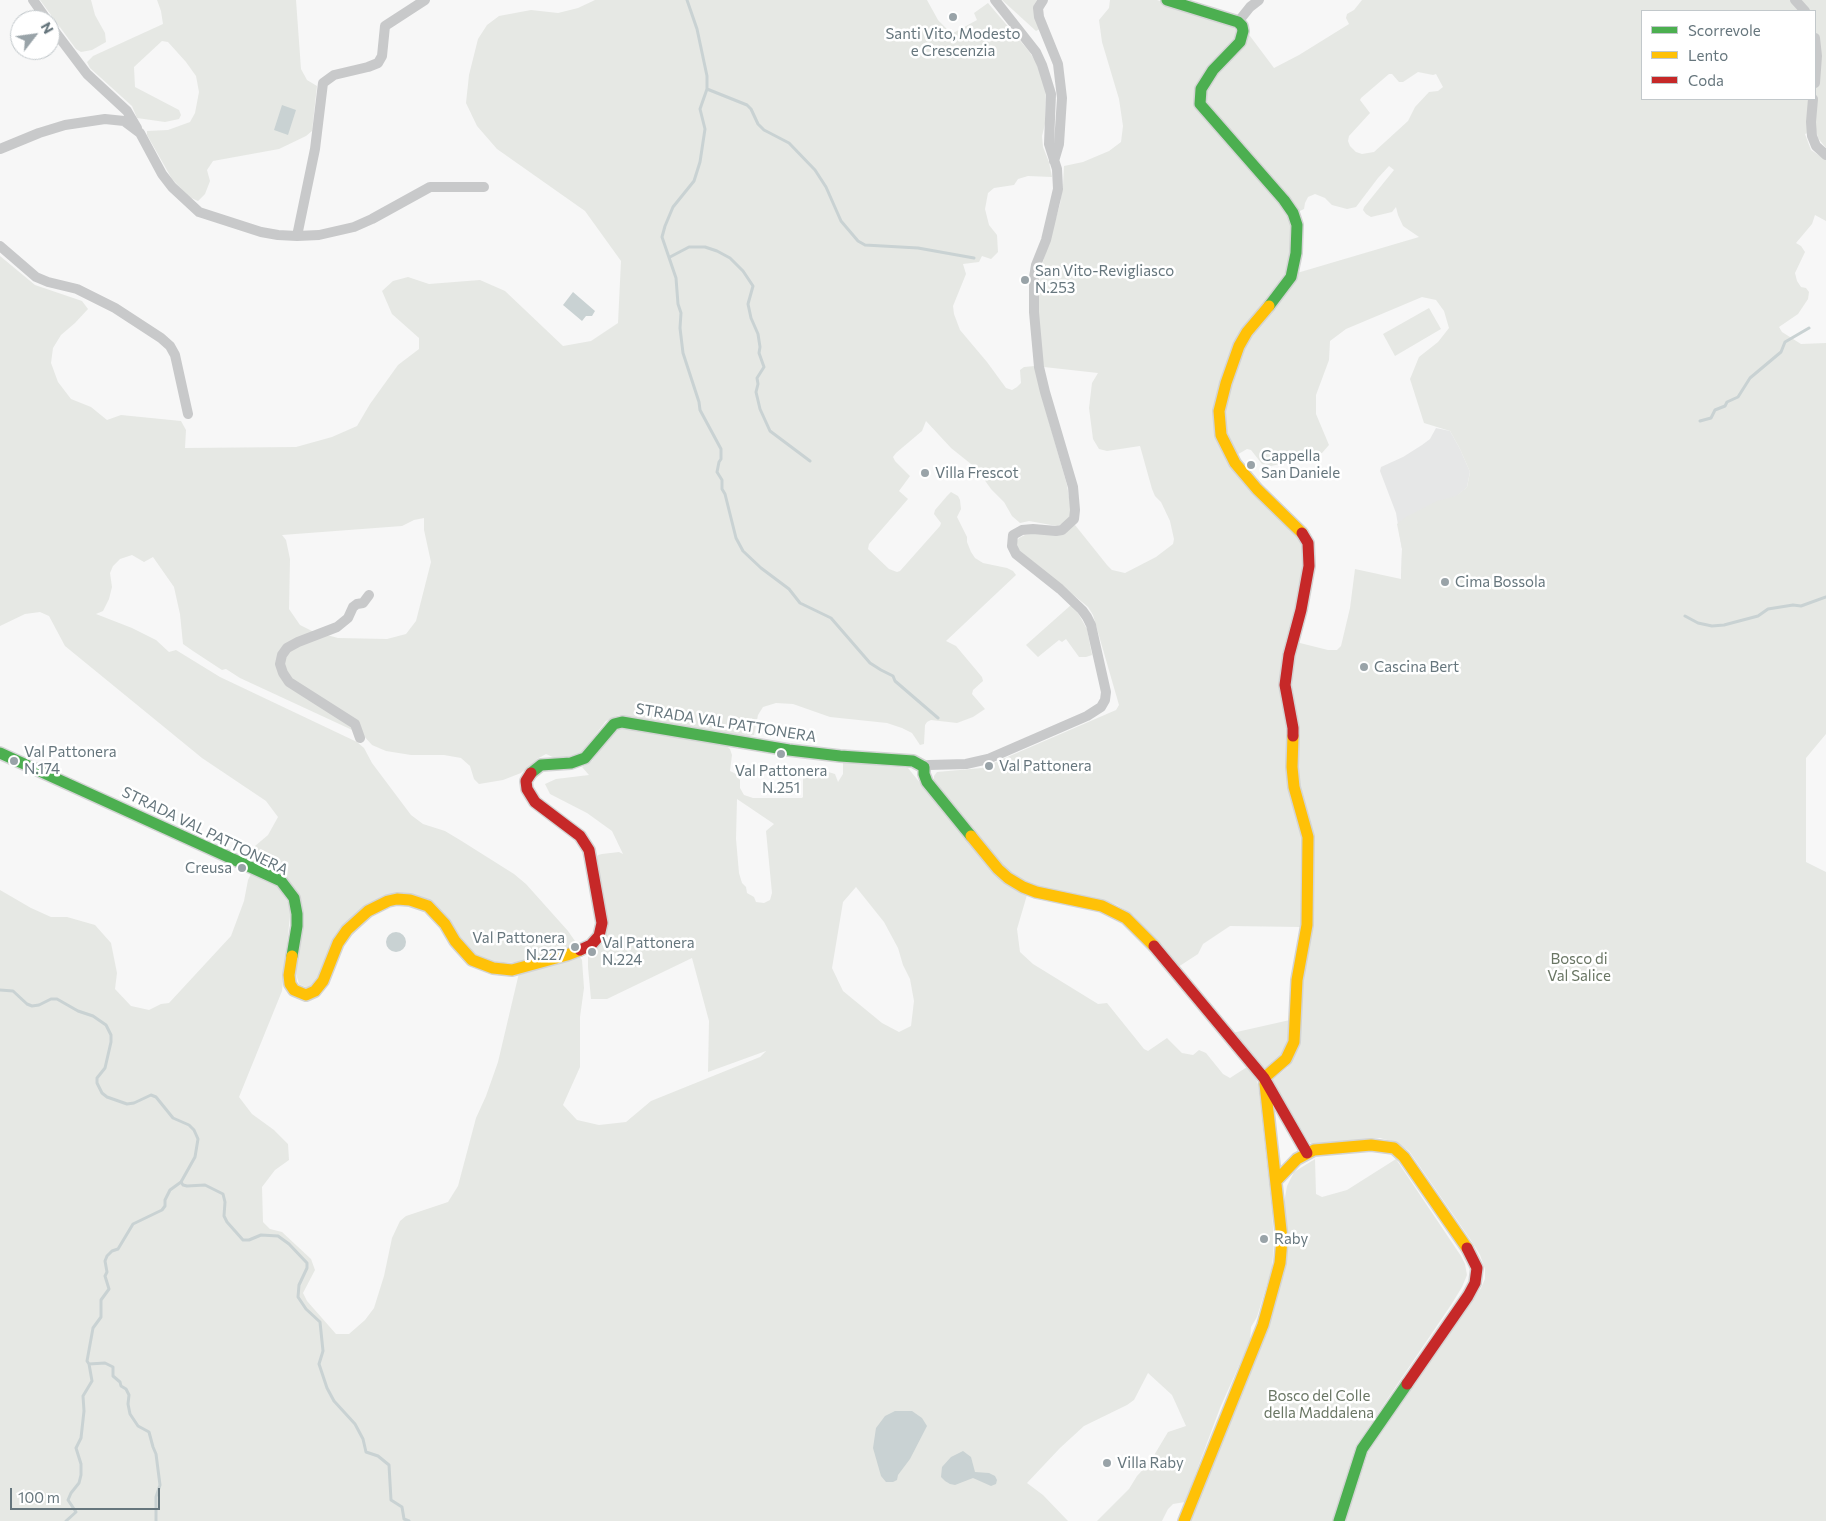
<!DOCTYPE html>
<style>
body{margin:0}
#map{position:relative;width:1826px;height:1521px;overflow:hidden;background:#f7f7f7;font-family:Commissioner,sans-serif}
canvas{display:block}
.legend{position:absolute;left:1641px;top:10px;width:175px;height:90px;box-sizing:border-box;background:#fff;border:1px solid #c2c8cb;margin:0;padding:6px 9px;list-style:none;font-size:15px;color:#66767d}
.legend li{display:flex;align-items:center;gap:10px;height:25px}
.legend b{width:25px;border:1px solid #c2c8cb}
.north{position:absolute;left:10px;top:10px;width:50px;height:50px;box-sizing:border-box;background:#fff;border:1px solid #c2c8cb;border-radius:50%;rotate:60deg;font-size:14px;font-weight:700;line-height:20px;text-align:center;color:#66767d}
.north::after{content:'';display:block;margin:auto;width:18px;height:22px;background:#99a3a8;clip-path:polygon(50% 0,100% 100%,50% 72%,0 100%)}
.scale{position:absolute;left:10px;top:1488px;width:150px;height:22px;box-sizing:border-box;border:2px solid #66767d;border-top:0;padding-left:6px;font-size:15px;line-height:18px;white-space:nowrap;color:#66767d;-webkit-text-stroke:4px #fff;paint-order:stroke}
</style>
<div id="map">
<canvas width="1826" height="1521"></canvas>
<ul class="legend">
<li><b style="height:6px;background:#4caf50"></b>Scorrevole</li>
<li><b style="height:6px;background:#ffc107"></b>Lento</li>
<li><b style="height:6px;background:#c62828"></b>Coda</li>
</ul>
<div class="north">N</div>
<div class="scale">100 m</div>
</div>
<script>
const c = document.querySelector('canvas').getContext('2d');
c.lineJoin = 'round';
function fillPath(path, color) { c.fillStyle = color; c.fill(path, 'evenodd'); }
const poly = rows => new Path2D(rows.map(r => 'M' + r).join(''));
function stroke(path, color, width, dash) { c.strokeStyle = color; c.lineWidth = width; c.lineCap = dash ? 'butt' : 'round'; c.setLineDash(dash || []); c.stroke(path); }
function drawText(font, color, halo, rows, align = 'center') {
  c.font = font + ' Commissioner,sans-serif'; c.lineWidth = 5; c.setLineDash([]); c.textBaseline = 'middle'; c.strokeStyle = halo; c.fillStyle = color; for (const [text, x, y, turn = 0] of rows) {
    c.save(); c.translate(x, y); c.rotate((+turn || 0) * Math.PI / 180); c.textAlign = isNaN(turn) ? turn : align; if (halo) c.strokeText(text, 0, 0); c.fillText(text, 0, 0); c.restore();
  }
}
fillPath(poly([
 [1436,428,1450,431,1460,449,1470,472,1467,487,1456,497,1401,579,1402,549,1396,513,1380,471,1381,467,1403,457,1422,445,1430,439]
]), '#e6e7e7');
fillPath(poly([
 [40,0,91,0,95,15,105,33,106,42,92,50,81,52,76,49],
 [157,0,296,0,301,69,307,80,317,86,312,131,306,136,279,149,213,161,207,170,210,181,205,194,198,201,189,197,172,179,147,135,147,131,168,130,190,122,195,113,199,92,196,76,186,62,168,42,162,41,134,67,135,87,179,110,181,115,179,119,165,122,137,118,132,106,90,68,87,62,93,56,163,24,161,11],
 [595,0,927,0,938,20,951,33,955,32,977,20,974,13,988,3,1028,50,1035,60,1046,89,1045,124,1042,136,1043,147,1049,162,1052,177,1028,176,1018,179,1014,185,994,188,988,193,985,209,989,225,997,235,998,252,991,259,982,256,979,262,963,264,966,274,953,306,954,314,960,330,987,362,1006,388,1012,390,1017,387,1021,383,1020,370,1024,367,1035,366,1043,401,1067,485,1071,509,1070,517,1062,524,1057,526,1029,521,1020,523,1012,516,1004,502,991,489,976,468,951,448,926,421,922,431,896,453,893,457,895,461,910,476,899,491,908,499,869,544,868,549,889,569,897,572,900,571,940,526,941,523,934,514,935,510,947,496,951,492,958,496,960,500,961,509,957,517,967,537,967,542,971,552,975,558,983,563,1007,568,1013,571,1016,575,946,641,956,646,982,677,983,681,973,690,972,694,985,709,973,717,957,723,931,720,927,722,925,725,924,744,920,745,912,733,902,728,887,723,830,717,793,704,776,703,763,707,758,715,754,735,748,736,730,735,619,715,606,721,578,757,557,759,546,754,537,759,521,773,503,780,479,784,474,779,470,766,461,758,444,755,411,755,386,751,372,745,363,735,240,678,226,669,222,670,193,651,183,644,180,614,174,587,153,557,144,562,132,555,120,559,113,566,110,573,112,587,109,599,103,611,96,614,132,628,156,640,169,652,176,650,220,677,357,742,364,748,372,763,411,815,423,824,445,831,460,840,514,874,526,884,568,931,575,941,575,945,524,963,482,961,435,908,382,898,315,982,308,988,299,984,296,974,302,903,253,863,255,846,268,835,278,817,266,801,202,758,65,646,49,616,40,612,25,614,0,626,0,256,35,285,82,301,88,309,75,323,61,335,53,348,51,363,58,382,71,399,91,407,107,420,121,415,181,421,186,430,185,448,296,447,332,437,357,426,370,404,398,365,419,349,419,338,392,314,382,291,393,281,408,277,429,284,480,280,505,291,563,346,591,341,618,323,621,261,585,211,497,149,477,126,466,103,469,75,478,39,487,25,499,16,531,10,558,13,578,8],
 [424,518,424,530,431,562,416,621,406,634,387,639,338,638,312,631,300,625,289,609,290,559,286,540,282,535,402,526,414,520],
 [1002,0,1037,0,1034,5,1036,20,1040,29,1036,31],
 [1110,0,1157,0,1227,23,1239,32,1198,92,1291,215,1291,265,1243,332,1219,437,1306,547,1287,655,1302,825,1302,927,1230,926,1203,944,1198,954,1178,967,1134,916,1117,905,1095,898,1032,886,1002,867,934,781,934,776,937,772,982,768,1116,710,1119,705,1093,615,1088,607,1019,550,1017,547,1016,542,1019,538,1025,535,1075,525,1107,565,1112,570,1125,573,1156,557,1173,544,1174,539,1170,521,1161,502,1155,496,1152,489,1140,446,1107,451,1099,449,1093,439,1089,408,1092,383,1098,373,1044,367,1041,355,1038,310,1040,272,1060,204,1063,185,1064,166,1083,162,1109,151,1121,142,1123,126,1119,99,1102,42,1099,20,1109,8],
 [1362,0,1826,0,1826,148,1818,138,1816,130,1805,134,1811,150,1826,160,1826,221,1815,215,1812,224,1796,243,1801,246,1805,252,1795,273,1797,281,1801,287,1806,288,1809,292,1808,299,1798,314,1779,327,1782,332,1801,344,1826,343,1826,734,1806,758,1806,862,1826,872,1826,1521,1345,1521,1369,1451,1481,1288,1485,1279,1485,1269,1480,1255,1470,1239,1409,1151,1395,1142,1380,1138,1313,1144,1309,1142,1272,1080,1288,1067,1300,986,1301,803,1290,696,1296,642,1328,650,1337,650,1341,646,1350,608,1355,569,1401,579,1402,549,1397,524,1406,517,1437,501,1456,496,1467,487,1470,472,1460,449,1450,431,1424,423,1410,379,1419,357,1438,342,1449,328,1444,311,1436,300,1422,297,1346,329,1330,341,1329,360,1316,395,1316,414,1329,445,1322,453,1302,459,1271,466,1262,464,1251,450,1247,449,1235,456,1223,419,1242,348,1297,273,1419,237,1403,226,1398,215,1396,207,1392,212,1371,217,1366,214,1363,210,1364,207,1394,170,1389,166,1378,178,1356,207,1347,209,1332,205,1325,198,1315,194,1308,197,1305,203,1304,209,1296,213,1217,121,1203,93,1247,32,1274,68,1299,55,1349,24,1346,18,1347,14,1354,10],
 [1642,11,1815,11,1815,99,1642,99],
 [1418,72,1433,75,1436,74,1443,87,1438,91,1429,92,1415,107,1408,121,1374,152,1362,154,1356,152,1350,146,1348,141,1349,136,1370,113,1360,100,1361,98,1389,74,1392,74,1399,82,1403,82],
 [1429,308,1441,329,1395,356,1383,334],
 [1071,605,1078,613,1087,629,1092,655,1086,657,1079,657,1066,639,1062,642,1059,640,1038,657,1026,645],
 [617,727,727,746,730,749,732,755,730,771,736,774,740,780,740,788,744,795,753,798,802,798,803,797,803,777,806,771,809,769,825,771,835,774,838,782,843,774,843,762,908,768,955,826,1027,895,1017,929,1020,952,1033,964,1098,1004,1107,1003,1144,1049,1148,1051,1167,1038,1182,1053,1193,1055,1199,1050,1206,1053,1223,1074,1230,1078,1247,1067,1255,1076,1258,1084,1272,1212,1274,1242,1272,1268,1257,1317,1251,1327,1250,1341,1220,1408,1185,1502,1173,1504,1168,1509,1162,1521,1097,1521,1129,1489,1137,1476,1150,1462,1168,1432,1186,1426,1172,1395,1148,1373,1134,1400,1127,1405,1084,1426,1060,1448,1027,1483,1043,1495,1068,1521,0,1521,0,890,31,908,51,917,67,917,95,925,111,943,117,973,115,989,131,1006,149,1010,161,1004,169,1003,231,936,244,901,248,880,252,872,275,882,291,907,282,991,239,1097,252,1114,274,1130,288,1144,289,1160,275,1170,262,1187,263,1222,270,1229,282,1232,311,1259,315,1270,303,1293,307,1301,336,1334,349,1334,365,1320,374,1308,384,1276,392,1238,400,1221,406,1216,448,1202,458,1186,476,1118,486,1096,498,1062,519,973,580,957,582,960,584,988,580,1017,580,1067,563,1105,577,1120,599,1125,626,1122,651,1101,760,1057,766,1051,708,1072,709,1021,692,958,607,999,591,999,588,967,588,954,597,946,595,860,598,855,602,854,619,852,623,854,612,831,587,813,550,794,545,784,556,779,589,775,582,767,592,761],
 [737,799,774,824,766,831,772,893,770,900,764,903,756,902,754,897,747,893,746,887,742,883,739,873,736,839],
 [856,887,884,922,898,948,903,965,910,979,914,1001,911,1026,899,1032,882,1023,843,991,832,968,843,902],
 [1290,1020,1289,1046,1265,1072,1232,1033],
 [1315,1159,1316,1194,1322,1197,1347,1190,1396,1159,1461,1256,1465,1264,1467,1275,1462,1287,1451,1305,1355,1447,1333,1521,1188,1521,1258,1352,1287,1186,1294,1172]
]), '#e6e8e4');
fillPath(poly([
 [282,105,296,110,288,135,274,130],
 [573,292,595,311,592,316,586,316,582,321,563,305],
 '386 942a10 10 0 1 1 20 0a10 10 0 1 1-20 0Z',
 [895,1411,912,1411,922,1418,927,1426,910,1459,898,1475,897,1480,893,1482,886,1482,881,1476,873,1448,876,1428,885,1416],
 [963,1451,971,1457,975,1472,989,1473,995,1476,997,1480,996,1484,991,1486,973,1478,955,1485,950,1484,945,1481,941,1477,942,1467,951,1457]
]), '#c9d2d3');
stroke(poly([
 [687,0,697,29,707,76,707,89,700,109,705,129,700,162,694,181,673,207,665,226,662,237,676,278,678,304,681,313,680,328,683,353,699,402,700,410,721,449,721,459,719,462,717,472,722,480,722,489,725,494,736,538,743,551,761,568,789,589,800,603,831,618,870,663,881,670,893,676,895,681,938,718],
 [707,89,747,105,751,109,758,124,764,130,789,143,815,170,826,187,841,221,858,241,865,245,918,248,974,258],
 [670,257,689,247,705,247,717,251,730,258,743,271,753,286,748,304,751,318,758,334,760,347,759,353,764,367,757,378,758,384,756,392,760,409,770,431,810,461],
 [1700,421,1711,418,1715,410,1725,406,1727,402,1738,397,1750,378,1781,352,1785,342,1809,328],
 [1685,616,1698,623,1712,626,1724,625,1758,616,1768,609,1793,605,1801,606,1826,597],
 [0,990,13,991,27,1004,32,1006,39,1005,51,999,57,999,78,1011,93,1016,106,1025,111,1035,111,1042,105,1068,97,1078,97,1083,102,1093,107,1097,127,1104,134,1103,151,1095,156,1097,173,1118,189,1125,194,1130,198,1139,195,1157,181,1182,183,1185,187,1186,205,1185,223,1194,225,1202,224,1216,227,1222,243,1240,249,1240,261,1235,278,1236,289,1244,307,1263,307,1268,299,1285,298,1297,306,1309,320,1322,323,1351,319,1364,327,1388,334,1401,355,1424,363,1439,366,1452,378,1456,389,1465,391,1500,402,1507,404,1519,409,1521],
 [66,1521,76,1512,68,1500,71,1493,79,1483,81,1475,81,1464,76,1448,81,1438,84,1411,83,1396,92,1381,89,1364],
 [156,1521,156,1497,160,1485,156,1454,153,1447,149,1432,138,1426,130,1414,128,1404,129,1395,126,1389,121,1386,120,1382,113,1376,113,1367,105,1363,89,1364,87,1361,93,1328,101,1317,101,1300,109,1289,105,1276,107,1272,105,1261,107,1256,112,1251,118,1249,133,1224,162,1210,165,1206,165,1200,170,1190,181,1182]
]), '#c9d2d3', 3);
const fast = poly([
 [1167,0,1238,22,1242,26,1243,31,1240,42,1213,70,1201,89,1200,104,1284,200,1293,213,1297,225,1296,253,1291,277,1269,306],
 [0,753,281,881,294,898,297,914,297,926,292,956],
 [531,773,541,765,571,763,585,758,614,724,622,722,789,750,840,756,913,761,924,767,924,774,927,782,971,836],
 [1339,1521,1362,1449,1407,1384]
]);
const slow = poly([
 [1269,306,1247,332,1239,346,1226,383,1219,411,1221,435,1235,463,1257,489,1302,533],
 [971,836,998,869,1008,878,1023,887,1036,892,1102,906,1126,918,1154,946],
 [292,956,289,975,290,984,294,990,306,995,315,991,323,981,338,943,347,930,368,911,388,901,397,899,410,900,428,906,445,924,455,941,472,960,493,968,512,970,567,955,580,950],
 [1264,1078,1286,1059,1294,1042,1297,980,1307,925,1308,837,1294,787,1292,767,1293,736],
 [1276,1181,1297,1159,1314,1150,1371,1145,1394,1148,1404,1157,1467,1248],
 [1184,1521,1263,1325,1280,1263,1282,1239,1265,1084]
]);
const jam = poly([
 [1293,736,1293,728,1285,685,1289,655,1301,610,1309,566,1308,543,1302,533],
 [531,773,526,781,527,789,535,802,580,836,589,850,602,923,599,936,591,945,580,950],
 [1154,946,1264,1078,1307,1153],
 [1407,1384,1468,1296,1475,1283,1477,1268,1467,1248]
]);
stroke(fast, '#d3d4d4', 14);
stroke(slow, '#d3d4d4', 14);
stroke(jam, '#d3d4d4', 14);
stroke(poly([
 [33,0,47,20],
 [1043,0,1038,8,1039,17,1058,64,1062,98,1059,144,1054,161],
 [1795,0,1805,11],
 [1238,22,1250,7,1259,0],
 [50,25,87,74,127,111,137,128],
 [1815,38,1817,56,1815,83],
 [1813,99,1811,122,1812,136,1816,146,1826,155],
 [0,149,39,133,65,125,105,119,124,121,140,133,162,174,172,187,199,212,261,232,278,235,297,236,315,149,323,83,334,75,368,67,378,63,382,56,385,26,425,0],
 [297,236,319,235,354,227,372,219,430,187,484,187],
 [0,246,36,277,48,282,77,289,115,308,161,338,170,346,175,355,188,414],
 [360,738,355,724,289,682,283,673,280,664,282,655,287,648,298,642,337,627,348,618,353,607,357,604,363,603,369,595],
 [924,767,929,765,966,764,988,759,1087,716,1101,707,1105,700,1106,692,1091,625,1087,617,1082,610,1060,589,1016,554,1012,546,1013,535,1022,530,1033,529,1056,531,1062,530,1074,519,1075,510,1073,487,1045,392,1039,367,1034,312,1034,277,1036,265,1046,240,1058,189,1057,169,1049,144,1051,94,1042,65,1036,52,995,0]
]), '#c8c9ca', 10);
stroke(fast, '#4caf50', 11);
stroke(slow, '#ffc107', 11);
stroke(jam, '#c62828', 11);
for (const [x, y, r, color] of [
 [953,17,5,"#99a3a8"],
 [1025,280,5,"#99a3a8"],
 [1251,465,5,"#99a3a8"],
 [925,473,5,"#99a3a8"],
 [1445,582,5,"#99a3a8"],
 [1364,667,5,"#99a3a8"],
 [781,754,5,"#99a3a8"],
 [14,761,5,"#99a3a8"],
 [989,766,5,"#99a3a8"],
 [242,868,5,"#99a3a8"],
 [575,947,5,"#99a3a8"],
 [592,952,5,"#99a3a8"],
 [1264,1239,5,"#99a3a8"],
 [1107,1463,5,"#99a3a8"]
]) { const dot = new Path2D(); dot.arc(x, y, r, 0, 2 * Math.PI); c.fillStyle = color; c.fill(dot); stroke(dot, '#fff', 2); }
drawText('15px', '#66767d', '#fff', [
 ["Santi Vito, Modesto",953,34,"center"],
 ["e Crescenzia",953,51,"center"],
 ["San Vito-Revigliasco",1035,271],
 ["N.253",1035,288],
 ["Cappella",1261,456],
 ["San Daniele",1261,473],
 ["Villa Frescot",935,473],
 ["Cima Bossola",1455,582],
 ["Cascina Bert",1374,667],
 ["Val Pattonera",24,752],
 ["N.174",24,769],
 ["Val Pattonera",999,766],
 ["Val Pattonera",781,771,"center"],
 ["N.251",781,788,"center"],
 ["Creusa",232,868,"right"],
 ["Val Pattonera",565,938,"right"],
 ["N.227",565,955,"right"],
 ["Val Pattonera",602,943],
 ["N.224",602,960],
 ["Raby",1274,1239],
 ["Villa Raby",1117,1463]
], 'left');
drawText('15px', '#66767d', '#fff', [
 ["STRADA VAL PATTONERA",726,723,9],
 ["STRADA VAL PATTONERA",205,831,26]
]);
drawText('15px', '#6a7664', '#fff', [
 ["Bosco di",1579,959],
 ["Val Salice",1579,976],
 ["Bosco del Colle",1319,1396],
 ["della Maddalena",1319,1413]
]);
</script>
